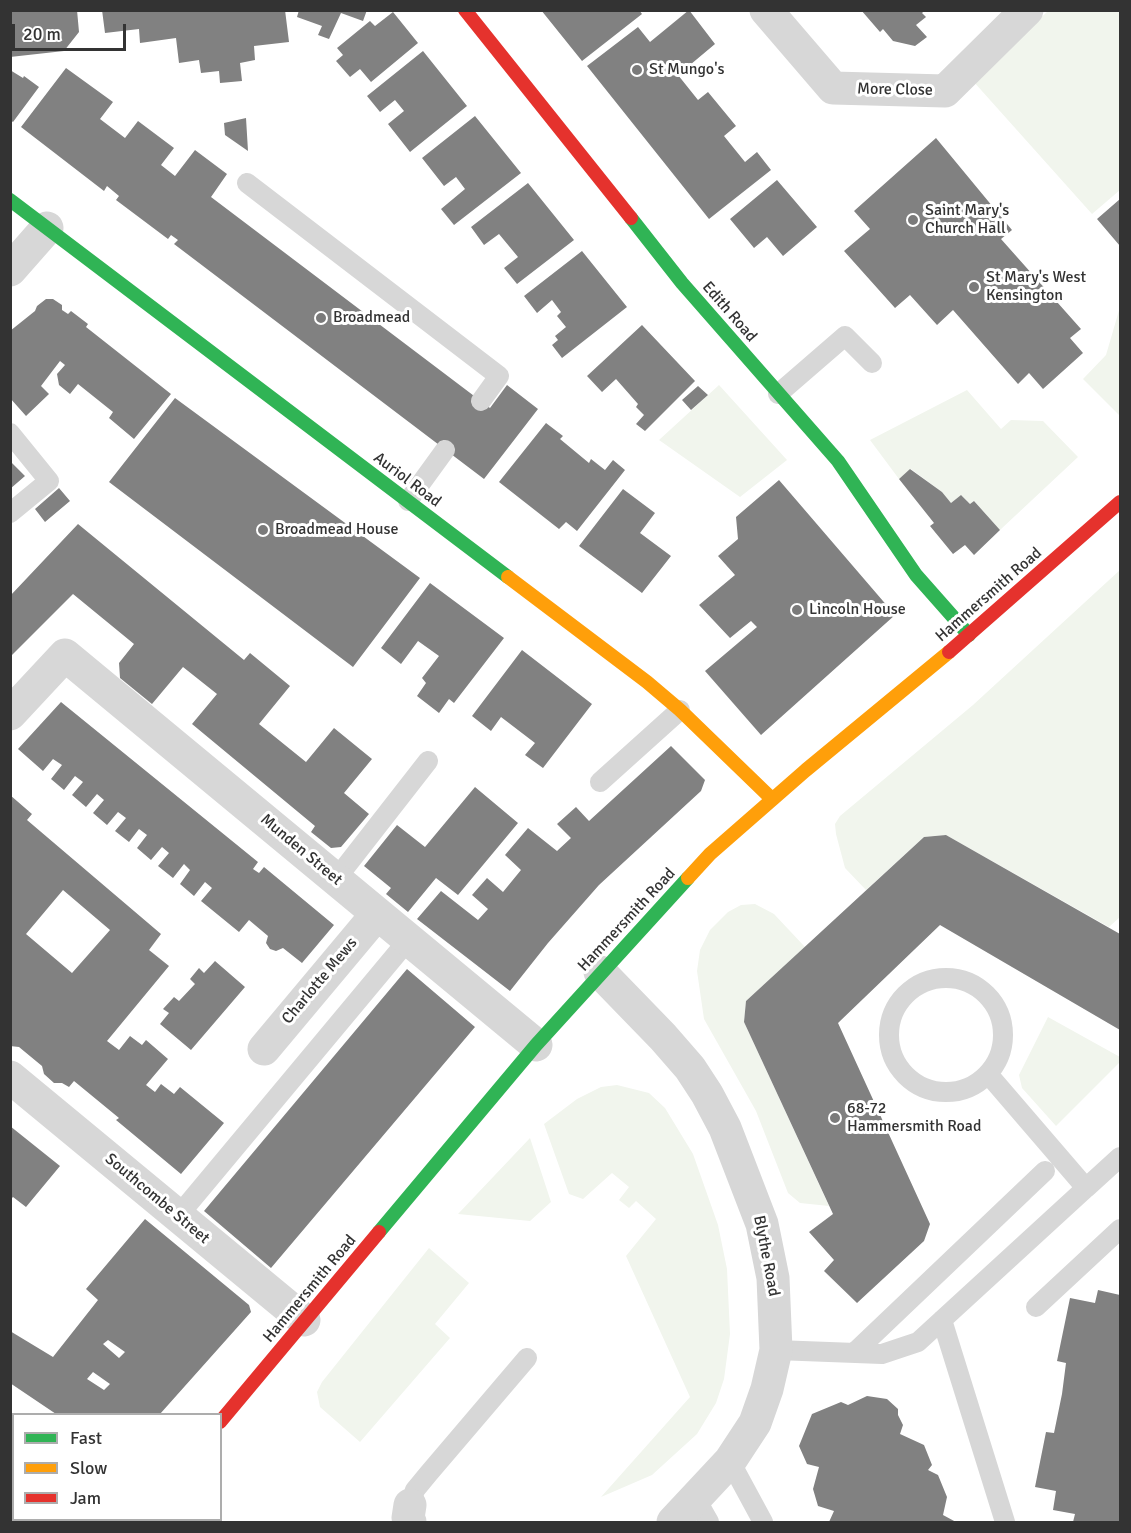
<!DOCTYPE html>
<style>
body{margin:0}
#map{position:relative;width:1131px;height:1533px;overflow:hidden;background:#fff;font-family:Signika,sans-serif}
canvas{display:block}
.frame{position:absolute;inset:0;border:12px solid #333;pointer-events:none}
.legend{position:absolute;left:12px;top:1413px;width:210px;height:108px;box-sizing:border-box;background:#fff;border:2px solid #adadad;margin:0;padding:8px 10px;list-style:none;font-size:18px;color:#333}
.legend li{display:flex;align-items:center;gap:12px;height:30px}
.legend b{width:30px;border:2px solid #adadad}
.scale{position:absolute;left:12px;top:24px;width:114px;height:27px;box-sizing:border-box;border:3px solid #333;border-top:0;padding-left:8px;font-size:18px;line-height:21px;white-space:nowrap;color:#333;-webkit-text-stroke:4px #fff;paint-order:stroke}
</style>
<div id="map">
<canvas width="1131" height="1533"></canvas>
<div class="frame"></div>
<ul class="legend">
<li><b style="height:8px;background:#30b455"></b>Fast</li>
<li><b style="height:8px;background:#ff9f0a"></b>Slow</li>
<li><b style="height:8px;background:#e5322d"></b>Jam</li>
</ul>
<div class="scale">20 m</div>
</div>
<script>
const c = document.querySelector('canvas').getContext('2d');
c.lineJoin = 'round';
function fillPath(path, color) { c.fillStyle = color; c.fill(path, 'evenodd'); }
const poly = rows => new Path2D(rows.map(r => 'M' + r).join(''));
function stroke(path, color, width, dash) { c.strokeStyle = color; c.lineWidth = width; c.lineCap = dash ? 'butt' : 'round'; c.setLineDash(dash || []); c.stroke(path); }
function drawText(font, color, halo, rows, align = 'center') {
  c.font = font + ' Signika,sans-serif'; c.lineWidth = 6; c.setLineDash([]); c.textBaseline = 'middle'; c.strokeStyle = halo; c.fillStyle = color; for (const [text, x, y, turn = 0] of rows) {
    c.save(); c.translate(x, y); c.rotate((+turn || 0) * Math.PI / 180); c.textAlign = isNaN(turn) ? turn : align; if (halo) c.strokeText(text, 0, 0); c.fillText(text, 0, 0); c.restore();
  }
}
fillPath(poly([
 [1048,11,1120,11,1120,190,1092,214,973,81],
 [1120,307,1120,416,1083,379,1106,355],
 [719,385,787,460,740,497,659,440],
 [967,390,1001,429,1011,420,1043,421,1078,457,1000,530,974,501,970,504,961,495,951,503,942,492,911,469,899,479,870,440],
 [1120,570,1120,917,1109,927,946,835,924,837,866,890,845,868,836,834,835,824,840,816,973,705],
 [755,904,774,914,805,947,746,1001,744,1022,829,1206,800,1203,788,1193,756,1111,704,1019,697,971,700,950,710,930,728,912,741,905],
 [1048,1017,1120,1057,1120,1062,1056,1126,1022,1088,1019,1075],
 [617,1085,649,1093,665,1108,693,1154,718,1225,727,1269,730,1334,724,1379,716,1403,697,1434,652,1475,601,1497,690,1397,626,1256,656,1219,636,1201,629,1208,619,1200,629,1187,612,1173,583,1199,569,1194,544,1124,577,1099,601,1087],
 [530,1138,551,1202,530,1221,458,1214],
 [429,1248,469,1283,435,1324,450,1338,360,1442,320,1407,317,1392,322,1382]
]), '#f1f5ed');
fillPath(poly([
 [10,10,77,10,79,32,64,51,10,57],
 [102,10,285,10,289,42,254,46,255,60,240,63,242,81,220,83,219,71,201,73,199,60,179,63,176,38,140,43,139,29,105,33],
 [299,10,367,10,363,21,341,13,329,39,318,35,322,26,297,17],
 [541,10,639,10,642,14,582,61],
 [689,10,715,44,678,75,698,100,708,92,736,126,724,136,745,162,757,152,771,170,709,219,587,66,638,27,650,42],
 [861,10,925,10,922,13,926,17,916,25,927,37,915,46,893,41,883,29,880,32],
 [393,12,418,43,371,82,360,69,350,77,336,61,343,55,337,48,370,21,375,26],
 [423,51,467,106,410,152,388,124,404,111,395,100,380,112,367,96],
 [66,68,113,102,100,119,125,138,138,121,174,148,161,165,175,176,195,150,227,174,211,197,490,408,507,385,538,409,484,479,174,244,178,240,171,235,168,239,116,200,119,196,107,186,104,191,21,127],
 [10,70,23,78,24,76,39,87,13,122,10,120],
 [475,116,521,173,454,225,441,209,465,189,456,177,444,186,422,158],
 [246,118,248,151,225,135,224,123],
 [936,138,1012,230,1001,239,1081,329,1070,338,1083,353,1043,389,1029,373,1018,384,953,310,937,325,910,295,895,308,844,251,870,229,854,211],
 [777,180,817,227,783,256,767,237,754,248,730,219],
 [528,183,574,240,517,284,504,268,518,257,499,234,484,245,471,227],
 [1120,199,1120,246,1097,219],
 [582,251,627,307,562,358,552,345,558,340,555,336,566,327,557,316,561,312,552,300,537,313,524,296],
 [46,299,53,299,62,305,62,310,68,314,71,311,88,324,86,327,171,394,134,439,109,418,113,412,78,384,70,394,59,385,57,374,65,365,60,361,41,386,49,394,26,416,10,398,10,331,35,311,37,306],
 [642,325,695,381,645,431,636,424,644,415,636,407,638,404,616,379,602,392,587,376],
 [698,386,708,395,691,410,682,400],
 [175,398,420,578,353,667,109,482],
 [546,423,563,436,560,439,589,463,591,459,605,470,613,460,625,470,577,531,566,522,559,529,499,482],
 [10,461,25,476,10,489],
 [910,469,942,492,951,503,961,495,970,504,974,501,1000,530,974,555,965,545,953,554,930,526,934,523,899,479],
 [779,480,895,615,761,735,705,671,757,627,751,621,730,638,699,605,735,575,718,556,738,539,736,517],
 [59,488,70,501,45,522,35,509],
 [623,489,655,513,640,533,671,556,642,593,579,546],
 [78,524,244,660,250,653,290,686,259,724,306,762,334,728,372,759,344,793,369,814,341,847,331,848,311,832,315,826,192,724,217,694,183,667,152,704,120,678,119,663,134,644,73,594,10,657,10,596],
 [430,583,504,638,454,703,449,699,439,713,417,696,426,683,422,678,439,656,418,641,401,664,381,648],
 [522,650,592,704,543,768,525,755,535,743,501,717,491,731,472,716],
 [61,702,258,862,253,869,259,873,264,867,334,925,302,963,283,948,276,951,270,949,266,943,268,936,249,920,239,932,201,901,212,888,205,882,194,896,180,884,190,870,184,864,173,878,158,866,169,853,162,847,151,860,137,848,147,835,139,829,129,842,115,831,126,818,118,812,107,825,93,813,104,800,97,794,86,807,72,795,83,782,75,776,64,790,51,779,62,765,53,759,43,771,18,749],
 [671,746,705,780,701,791,599,885,548,943,510,991,417,919,441,891,478,920,488,909,472,895,487,878,503,892,521,870,505,855,528,828,557,851,571,838,557,824,576,807,589,821],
 [475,787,518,823,458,895,436,878,408,912,386,894,391,888,364,866,397,825,425,847],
 [10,795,32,814,27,820,161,934,149,950,169,966,107,1041,119,1050,130,1036,142,1045,146,1040,168,1059,146,1085,155,1092,161,1084,174,1094,180,1087,224,1123,181,1174,116,1120,119,1118,74,1081,69,1087,62,1083,54,1083,44,1074,42,1066,19,1047,10,1046],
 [63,890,110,930,72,973,26,934],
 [946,835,1120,934,1120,1030,940,925,838,1023,930,1224,924,1241,857,1303,824,1271,834,1260,809,1232,833,1214,744,1022,746,1001,924,837],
 [215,961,245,987,191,1050,160,1024,169,1013,163,1009,174,997,179,1001,195,984,190,979,199,968,204,973],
 [407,969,475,1027,271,1268,204,1211],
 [10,1126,60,1166,26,1207,13,1197,10,1200],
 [145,1219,249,1305,251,1312,160,1414,56,1414,10,1383,10,1331,53,1357,98,1300,86,1289],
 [108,1340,125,1352,119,1358,103,1344],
 [93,1372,110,1384,104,1390,87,1379],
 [1098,1290,1120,1295,1120,1522,1073,1522,1075,1514,1053,1510,1056,1491,1035,1487,1046,1432,1054,1433,1062,1394,1066,1363,1057,1361,1070,1298,1095,1303],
 [867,1396,887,1399,898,1409,898,1415,903,1425,900,1434,924,1445,932,1465,928,1470,938,1475,947,1497,943,1515,956,1522,829,1522,834,1511,818,1506,813,1489,819,1467,807,1464,799,1446,812,1414,841,1402,848,1405],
 [10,1488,14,1490,14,1520,57,1520,59,1522,10,1522]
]), '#818181');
stroke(poly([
 [247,183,499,376,481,401],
 [778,394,845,336,872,363],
 [10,433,49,481,10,513],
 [408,501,445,450],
 [600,782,680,710],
 [336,879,428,761],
 '889 1035a57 57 0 1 1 114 0a57 57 0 1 1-114 0Z',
 [1086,1188,1120,1157],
 [178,1216,409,939],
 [1036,1307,1120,1229],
 [942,1320,1005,1522],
 [776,1350,882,1354,918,1342,1086,1188,988,1074],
 [855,1352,1045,1171],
 [730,1461,763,1522],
 [696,1499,709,1522],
 [410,1505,415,1490,429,1473,527,1358]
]), '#d7d7d7', 20);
stroke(poly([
 [766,10,833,88,945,91,1027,10],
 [10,270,47,228],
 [10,714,65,655,536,1045],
 [600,972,663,1037,690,1068,707,1094,725,1128,762,1224,773,1278,776,1350,767,1389,755,1423,730,1461,673,1522],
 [264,1049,377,914],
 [10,1077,304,1320],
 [410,1505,408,1518,410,1522]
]), '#d7d7d7', 33);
stroke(poly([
 [10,200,508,577],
 [631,218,682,283,838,461,916,575,969,635],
 [379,1232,536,1045,688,878],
 [134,1522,137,1520]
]), '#30b455', 14);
stroke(poly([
 [508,577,647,682,680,710,772,799],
 [688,878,710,854,806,770,949,652],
 [10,1437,14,1439]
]), '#ff9f0a', 14);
stroke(poly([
 [465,10,631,218],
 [949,652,1120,502],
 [220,1422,379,1232]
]), '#e5322d', 14);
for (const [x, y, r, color] of [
 [637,70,6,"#7a7a7a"],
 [913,220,6,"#7a7a7a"],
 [974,287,6,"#7a7a7a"],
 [321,318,6,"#7a7a7a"],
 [263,530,6,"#7a7a7a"],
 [797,610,6,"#7a7a7a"],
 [835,1118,6,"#7a7a7a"]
]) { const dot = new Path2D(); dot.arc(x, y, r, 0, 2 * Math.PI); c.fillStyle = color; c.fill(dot); stroke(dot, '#fff', 2); }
drawText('16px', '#333', '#fff', [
 ["St Mungo's",649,70],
 ["Saint Mary's",925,211],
 ["Church Hall",925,229],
 ["St Mary's West",986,278],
 ["Kensington",986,296],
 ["Broadmead",333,318],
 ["Broadmead House",275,530],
 ["Lincoln House",809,610],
 ["68-72",847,1109],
 ["Hammersmith Road",847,1127]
], 'left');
drawText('16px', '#333', '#fff', [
 ["More Close",895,90,1],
 ["Edith Road",729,312,49],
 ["Auriol Road",407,480,37],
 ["Hammersmith Road",989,595,-41],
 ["Munden Street",301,850,40],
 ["Hammersmith Road",627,920,-47],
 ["Charlotte Mews",320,981,-50],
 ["Southcombe Street",157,1199,40],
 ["Blythe Road",766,1256,79],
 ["Hammersmith Road",310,1289,-50]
]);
</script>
